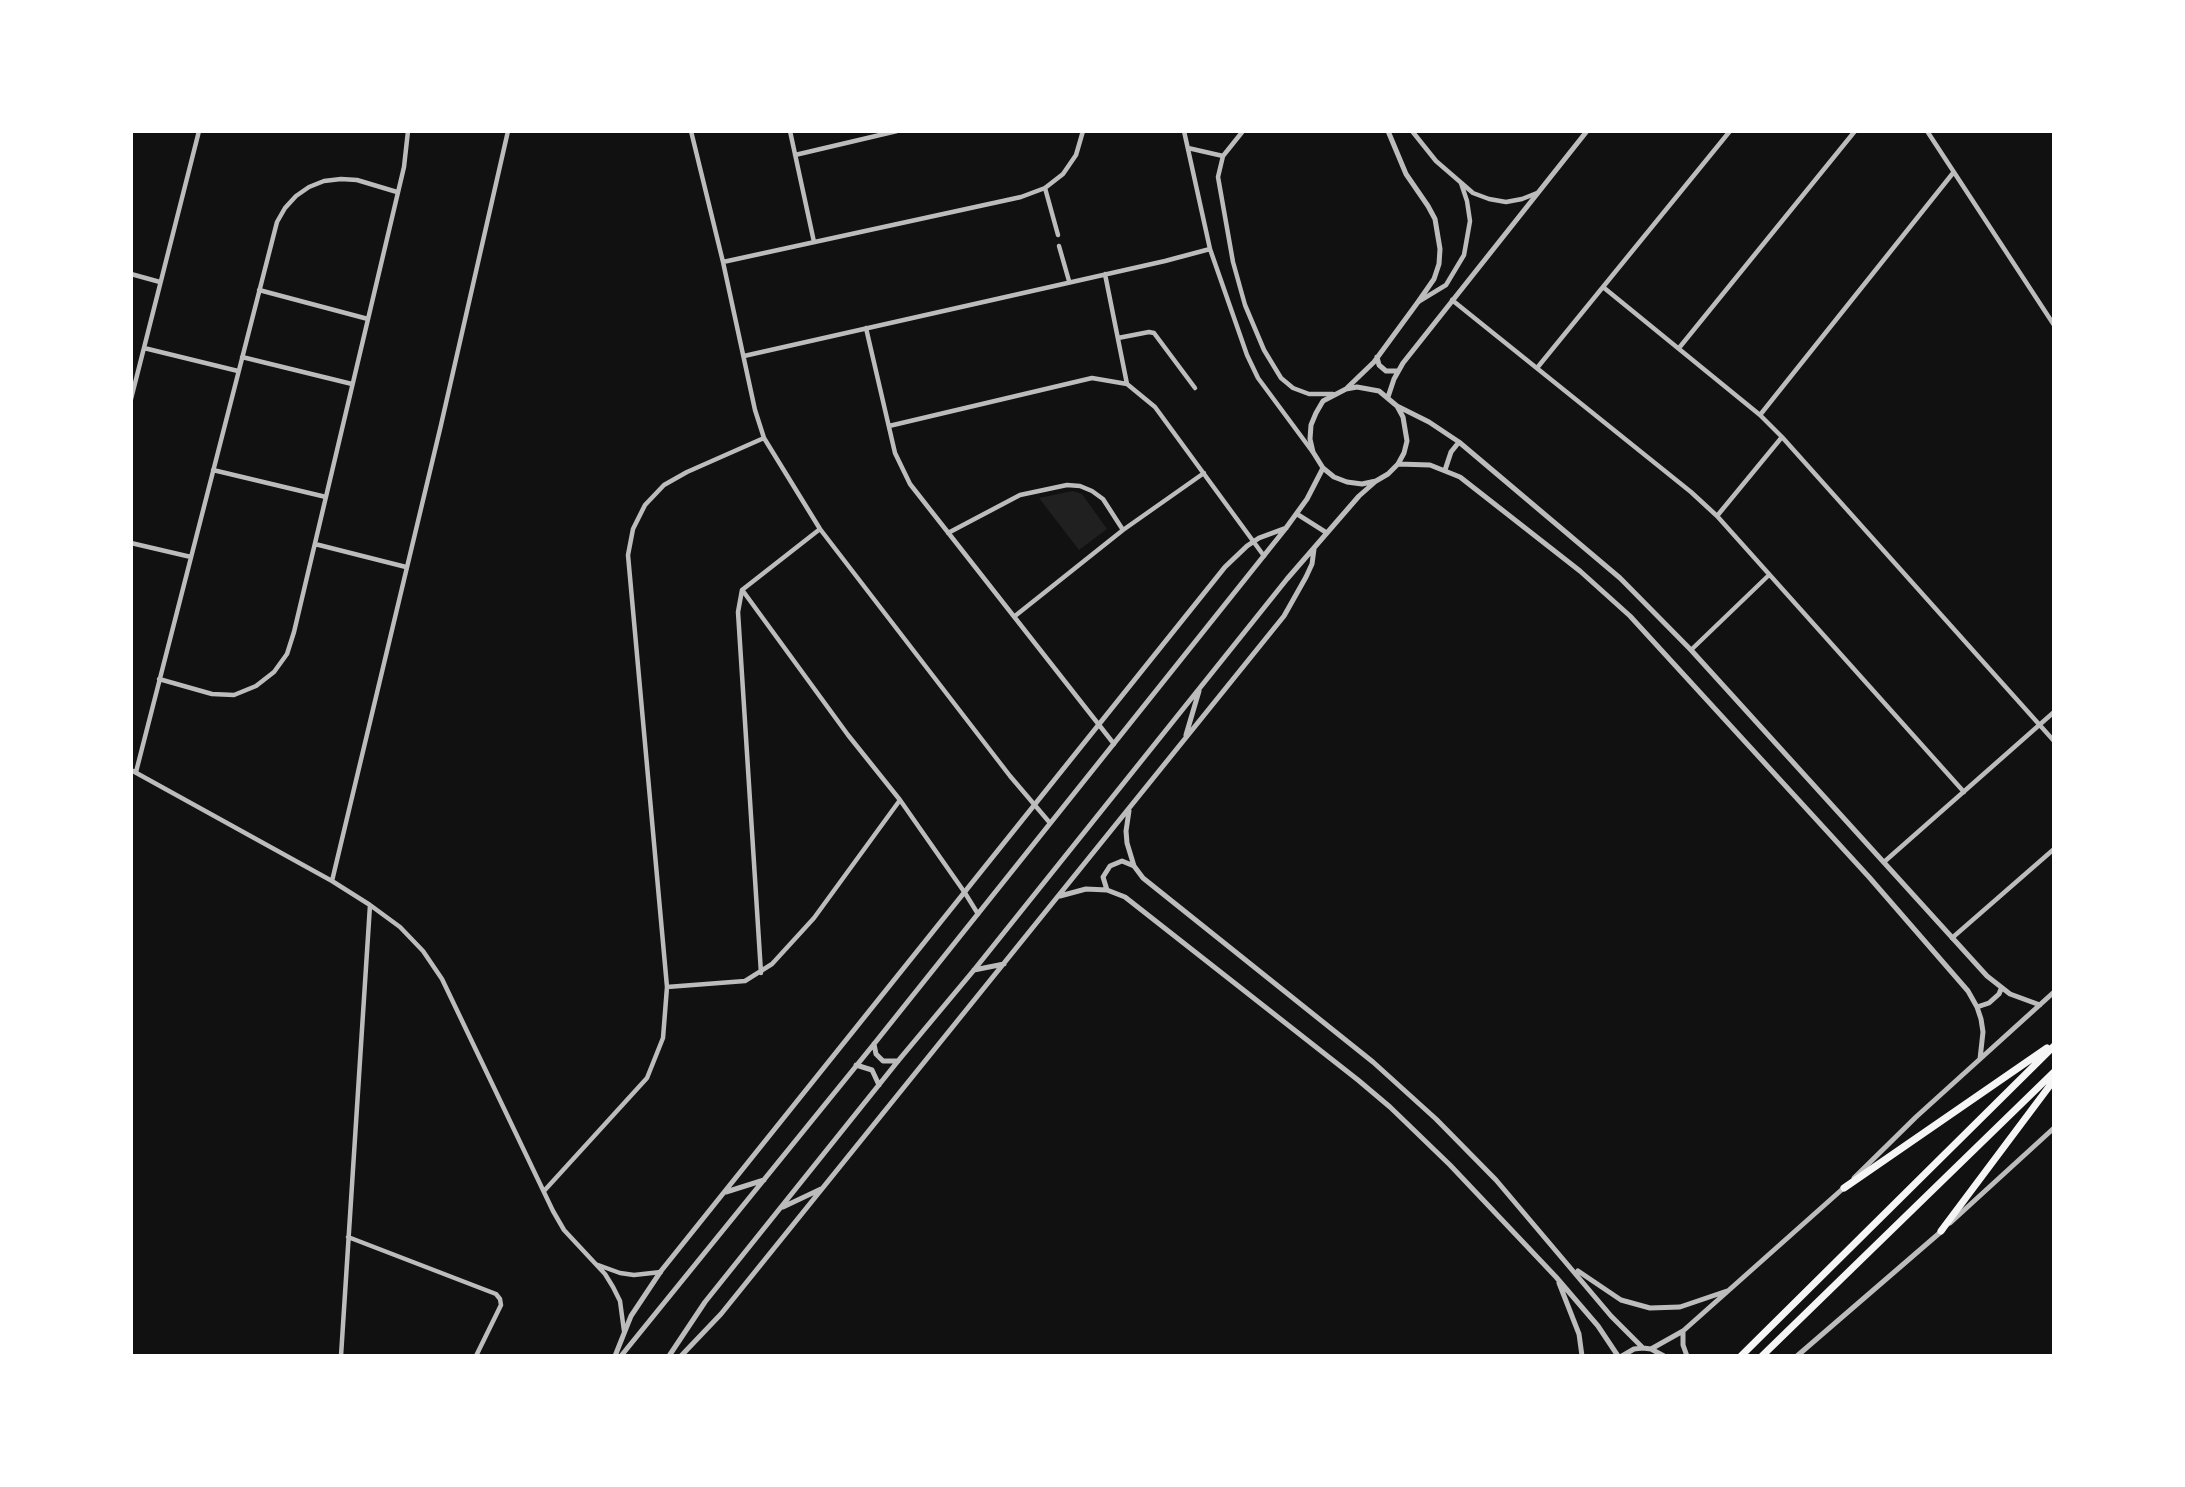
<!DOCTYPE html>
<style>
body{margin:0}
#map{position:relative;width:2185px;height:1487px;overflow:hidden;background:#111;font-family:"Roboto Serif",serif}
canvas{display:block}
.frame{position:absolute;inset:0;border:133px solid #fff;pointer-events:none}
</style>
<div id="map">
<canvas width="2185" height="1487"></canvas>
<div class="frame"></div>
</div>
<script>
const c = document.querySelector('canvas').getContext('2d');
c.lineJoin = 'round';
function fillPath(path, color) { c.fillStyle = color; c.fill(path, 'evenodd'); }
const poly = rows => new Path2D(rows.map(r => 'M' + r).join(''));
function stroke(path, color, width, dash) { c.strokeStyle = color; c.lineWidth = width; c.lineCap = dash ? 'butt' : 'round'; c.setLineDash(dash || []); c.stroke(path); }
fillPath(poly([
 [1073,491,1082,494,1107,529,1079,550,1039,498]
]), '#202020');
stroke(poly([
 [691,131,723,262,755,410,764,438,820,529,1010,776,1050,823],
 [790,131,814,242],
 [1184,131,1210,249,1247,355,1258,378,1312,451],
 [1243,131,1223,156,1218,177,1233,262,1245,305,1264,350,1281,378,1293,388,1309,394,1333,394],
 [1412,131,1436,161,1473,193,1489,199,1506,202,1522,199,1537,193],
 [1927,131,2054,325],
 [1188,148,1223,156],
 [795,155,897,131],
 [1045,188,1058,235],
 [1059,246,1069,281],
 [723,262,1021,197,1045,188,1063,174,1076,155,1083,131],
 [131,274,160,282],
 [1105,274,1127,384],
 [1603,287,1760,415,1782,437,2054,741],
 [259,290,368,319],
 [1452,300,1691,492,1717,516,1964,792],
 [1418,302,1446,285,1464,255,1470,221,1467,201,1461,183],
 [866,328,895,453,910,484,1114,744],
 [1118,338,1149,332,1154,333,1195,388],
 [144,348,238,371],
 [1679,348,1855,131],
 [744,356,1165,261,1210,249],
 [242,357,352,384],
 [1537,368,1730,131],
 [131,399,199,131],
 [1760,415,1953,173],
 [889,426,1092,378,1127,384,1155,407,1264,556],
 [213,470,326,497],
 [1717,516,1782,437],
 [948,533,1020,495,1067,485,1080,486,1092,491,1103,499,1123,530],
 [131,543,191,557],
 [315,544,406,567],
 [743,591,848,735,900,800,965,893,978,914],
 [1015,616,1123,530,1204,473],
 [1691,650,1769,575],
 [159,679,212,694,234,695,256,686,274,672,287,654,294,632,404,167,408,131],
 [131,770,332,881,370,905,400,927,423,951,442,979,553,1211,564,1230,605,1274,613,1287,620,1301,624,1331],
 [136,772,277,222,285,208,296,196,309,187,324,181,341,179,357,180,397,192],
 [1884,862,2054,712],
 [332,881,441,425,508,131],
 [1952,938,2054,849],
 [761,973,738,612,742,590,820,529],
 [667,987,745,981,772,964,814,918,900,800],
 [544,1191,647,1078,663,1038,667,987,628,555,633,529,645,505,664,485,687,472,764,438],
 [348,1237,496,1294,500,1299,501,1305,476,1356],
 [598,1265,620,1273,634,1275,661,1272],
 [341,1356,370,905]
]), '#bcbcbc', 4.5);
stroke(poly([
 [1377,357,1379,365,1386,371,1398,371],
 [1347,388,1374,362,1418,302,1434,279,1439,264,1440,249,1435,219,1428,206,1406,174,1388,131],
 [1388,397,1394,379,1403,363,1587,131],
 [1397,406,1429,422,1459,442,1620,578,1691,650,1987,976,2010,994,2040,1005],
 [1398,464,1430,465,1460,477,1580,571,1630,616,1869,877,1968,991,1977,1007,1981,1019,1983,1032,1980,1059],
 [1445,470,1451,452,1459,442],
 [1297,514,1327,533],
 [1186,735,1199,691],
 [1129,811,1126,831,1127,843,1134,866,1143,878,1373,1062,1436,1119,1496,1180,1611,1316,1643,1348],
 [1107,890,1103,877,1110,866,1122,861,1134,866],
 [1060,896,1086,889,1107,890,1125,897,1358,1080,1390,1107,1450,1165,1556,1277,1598,1326,1618,1356],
 [974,970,1004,964],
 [1977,1007,1989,1003,1999,994,2001,989],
 [874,1044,876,1054,883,1061,898,1061],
 [856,1065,872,1070,879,1085],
 [1854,1178,1916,1117,2054,992],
 [726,1192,764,1180],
 [783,1207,821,1189],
 [1950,1223,2054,1128],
 [1578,1271,1621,1300,1650,1308,1680,1307,1727,1291],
 [1559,1283,1579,1334,1582,1356],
 [1683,1331,1683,1345,1687,1356],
 [1651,1349,1683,1331,1847,1185],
 [615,1356,631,1316,661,1271,1225,567,1247,546,1259,538,1286,528],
 [621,1356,874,1044,1286,528,1307,499,1323,468],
 [669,1356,705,1302,898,1061,974,970,1287,579,1359,496,1376,481,1388,474,1398,464,1404,453,1407,441,1403,417,1397,406,1379,391,1357,387,1346,389,1323,401,1316,413,1311,425,1310,439,1313,452,1323,468,1334,477,1347,482,1362,484,1376,481],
 [681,1356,721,1314,1284,616,1306,577,1312,564,1314,549],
 [1622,1356,1634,1349,1643,1348,1651,1349,1664,1356],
 [1797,1356,1943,1230]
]), '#bcbcbc', 5);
stroke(poly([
 [1844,1188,2047,1048],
 [1941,1231,2054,1080],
 [1741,1356,2054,1046],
 [1762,1356,2054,1072]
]), '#f5f5f5', 7);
</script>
